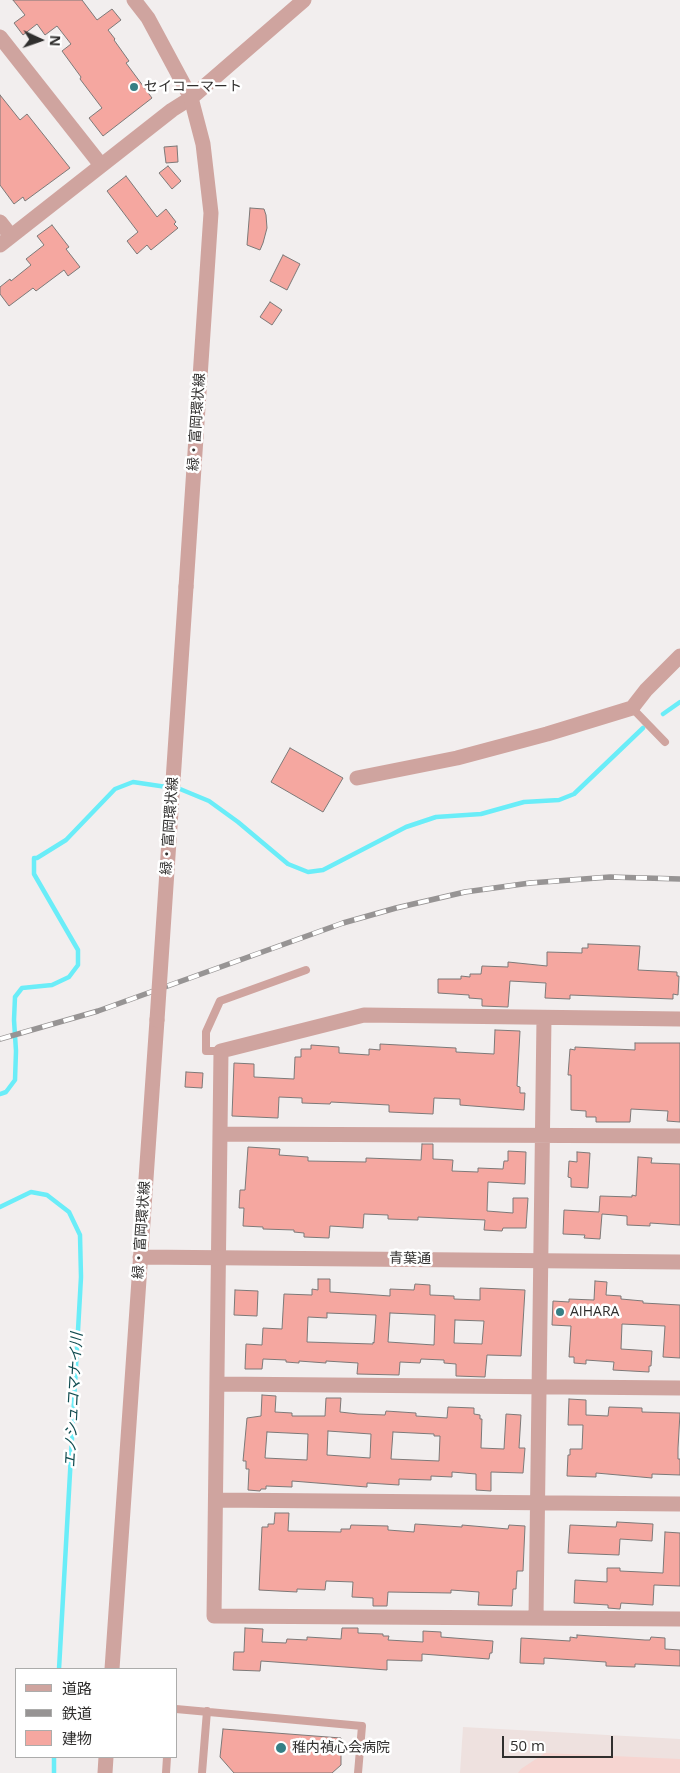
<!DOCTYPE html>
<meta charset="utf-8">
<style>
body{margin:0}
#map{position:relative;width:680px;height:1773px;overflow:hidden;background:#f2eeee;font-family:"Open Sans","Noto Sans JP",sans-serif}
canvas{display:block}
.legend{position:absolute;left:15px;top:1668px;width:162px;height:90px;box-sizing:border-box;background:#fff;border:1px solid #acacab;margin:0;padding:6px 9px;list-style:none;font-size:15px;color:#302f2e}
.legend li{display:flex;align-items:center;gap:10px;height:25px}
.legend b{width:25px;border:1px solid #acacab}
.north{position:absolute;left:15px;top:15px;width:50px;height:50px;-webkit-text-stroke:4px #fff;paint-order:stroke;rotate:93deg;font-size:14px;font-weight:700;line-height:20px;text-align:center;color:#302f2e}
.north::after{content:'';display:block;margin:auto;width:18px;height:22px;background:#302f2e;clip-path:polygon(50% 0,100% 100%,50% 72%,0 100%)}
.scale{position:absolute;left:502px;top:1736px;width:111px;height:22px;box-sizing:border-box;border:2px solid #302f2e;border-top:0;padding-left:6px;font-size:15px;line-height:18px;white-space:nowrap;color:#302f2e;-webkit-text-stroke:4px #fff;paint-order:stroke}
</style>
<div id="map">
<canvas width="680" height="1773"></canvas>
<ul class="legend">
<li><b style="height:6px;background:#cfa49f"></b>道路</li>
<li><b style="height:6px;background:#979494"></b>鉄道</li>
<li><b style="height:14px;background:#f5a7a0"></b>建物</li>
</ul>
<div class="north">N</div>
<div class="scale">50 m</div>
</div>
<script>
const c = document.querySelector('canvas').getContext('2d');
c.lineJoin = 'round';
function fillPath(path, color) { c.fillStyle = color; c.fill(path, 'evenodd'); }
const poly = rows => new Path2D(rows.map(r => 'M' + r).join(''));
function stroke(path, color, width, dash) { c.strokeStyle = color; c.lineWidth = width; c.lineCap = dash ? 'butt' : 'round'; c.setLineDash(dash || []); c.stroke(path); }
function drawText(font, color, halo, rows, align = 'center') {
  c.font = font + ' "Open Sans","Noto Sans JP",sans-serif'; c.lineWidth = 5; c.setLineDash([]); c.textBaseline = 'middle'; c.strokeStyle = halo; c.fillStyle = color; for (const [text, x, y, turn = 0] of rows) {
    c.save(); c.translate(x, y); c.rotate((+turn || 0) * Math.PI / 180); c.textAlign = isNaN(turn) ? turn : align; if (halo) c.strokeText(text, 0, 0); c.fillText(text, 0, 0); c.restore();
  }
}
fillPath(poly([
 [463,1727,680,1739,680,1773,460,1773]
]), '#eee1df');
fillPath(poly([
 [545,1753,680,1759,680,1773,518,1773,521,1769]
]), '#f6d5d1');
stroke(poly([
 [663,714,680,702],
 [0,1094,6,1092,15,1080,16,1051,14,1020,15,997,22,988,52,985,69,977,78,965,78,950,34,874,34,858,37,858,66,840,115,789,133,782,180,789,209,801,238,822,288,864,308,872,323,870,406,827,436,817,481,814,524,802,559,800,574,794,643,728],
 [0,1207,31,1192,47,1195,69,1212,80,1235,81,1277,59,1669],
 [54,1773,54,1757]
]), '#6aedf8', 4.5);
const building = poly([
 [13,0,82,0,97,20,112,9,121,20,108,30,115,39,114,40,129,61,126,63,152,98,103,136,89,118,102,108,80,79,81,77,62,51,71,44,57,26,45,35,37,24,23,35,14,23,25,15,13,0],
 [0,95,20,120,27,114,70,168,25,201,23,197,14,204,0,185,0,95],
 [177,146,178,162,166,163,164,147,177,146],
 [168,166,181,181,172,189,159,173,168,166],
 [126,176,157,217,166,209,176,222,174,224,178,228,151,250,147,245,137,254,127,241,138,232,107,191,126,176],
 [250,208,264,209,266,215,267,228,263,243,260,250,247,245,250,208],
 [52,225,69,247,66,249,80,267,68,276,64,270,36,291,33,288,9,306,0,294,0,287,10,279,11,281,31,265,26,259,44,245,37,236,52,225],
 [283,255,300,264,287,290,270,281,283,255],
 [270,302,282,310,272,325,260,317,270,302],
 [290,748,343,778,323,812,271,782,290,748],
 [588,944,640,946,638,970,677,972,677,976,679,976,678,995,673,994,673,999,570,995,570,999,545,998,546,983,510,981,508,1007,482,1006,482,999,469,998,469,995,438,993,438,979,461,979,461,976,470,977,470,974,481,974,482,966,508,967,508,962,547,966,547,952,582,953,582,948,588,948,588,944],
 [495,1030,520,1031,517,1086,520,1087,520,1093,525,1093,524,1110,460,1105,460,1099,434,1098,433,1114,389,1112,389,1105,331,1102,330,1104,302,1103,302,1098,279,1097,278,1118,232,1116,234,1063,254,1064,254,1077,294,1079,295,1057,301,1057,301,1049,311,1049,311,1045,339,1047,339,1053,369,1055,369,1049,380,1050,380,1044,456,1048,456,1052,494,1054,495,1030],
 [635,1043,680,1043,680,1122,667,1121,668,1111,631,1109,630,1122,596,1122,596,1117,586,1117,586,1111,571,1110,571,1075,568,1075,570,1049,575,1050,575,1047,635,1050,635,1043],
 [186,1072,203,1073,202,1088,185,1087,186,1072],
 [422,1144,433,1144,433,1159,453,1160,452,1171,478,1172,478,1168,503,1169,504,1161,508,1161,508,1151,526,1152,525,1184,488,1182,487,1211,513,1213,513,1198,528,1198,526,1228,503,1228,502,1231,484,1230,485,1220,418,1217,418,1220,388,1219,388,1215,364,1214,363,1228,330,1226,329,1238,304,1237,304,1233,294,1232,294,1230,263,1229,263,1227,243,1226,244,1208,239,1208,240,1190,245,1190,248,1147,280,1149,279,1155,308,1157,308,1161,366,1162,366,1158,421,1160,422,1144],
 [577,1152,590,1153,588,1188,571,1187,571,1178,568,1177,569,1161,577,1162,577,1152],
 [638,1157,652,1158,651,1163,680,1164,680,1225,650,1223,650,1226,627,1225,627,1216,602,1214,600,1239,584,1238,585,1235,563,1234,564,1210,599,1212,600,1196,632,1197,632,1195,636,1196,638,1157],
 [318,1279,330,1279,330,1292,362,1294,390,1296,390,1289,414,1290,415,1284,430,1285,430,1295,454,1296,454,1299,480,1300,480,1288,525,1290,521,1356,487,1355,485,1377,456,1376,456,1364,444,1363,444,1360,421,1359,420,1363,400,1362,399,1375,357,1374,358,1363,326,1361,326,1363,299,1361,299,1363,286,1362,286,1360,263,1359,262,1369,245,1369,246,1344,262,1345,263,1328,282,1329,284,1294,312,1295,312,1289,318,1290,318,1279],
 [327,1313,376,1315,374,1343,373,1342,373,1344,307,1342,308,1317,327,1318,327,1313],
 [390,1313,435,1315,434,1345,388,1342,390,1313],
 [455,1320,484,1321,482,1344,454,1343,455,1320],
 [595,1281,607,1282,606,1295,621,1296,621,1299,643,1301,643,1303,680,1305,680,1358,663,1357,665,1326,622,1324,621,1349,652,1351,651,1366,649,1366,649,1372,613,1370,614,1362,586,1360,586,1364,574,1363,574,1357,569,1357,571,1326,552,1325,553,1301,569,1302,569,1299,594,1300,595,1281],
 [235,1290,258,1291,257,1316,234,1315,235,1290],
 [262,1395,276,1396,275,1412,292,1413,292,1416,325,1416,326,1398,341,1398,340,1412,358,1414,385,1415,386,1411,416,1413,416,1416,447,1418,448,1407,474,1408,474,1414,480,1415,480,1419,482,1419,481,1448,504,1449,506,1414,521,1415,519,1448,525,1448,523,1473,491,1472,491,1491,476,1490,476,1474,452,1472,452,1477,431,1476,431,1480,399,1479,399,1485,367,1483,367,1487,292,1481,292,1487,266,1486,266,1489,261,1489,260,1491,248,1490,249,1469,246,1469,246,1461,243,1461,247,1418,261,1416,262,1395],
 [328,1431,371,1434,370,1458,327,1455,328,1431],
 [267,1432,308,1434,307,1460,265,1458,267,1432],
 [393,1432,434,1434,434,1436,440,1436,439,1461,391,1459,393,1432],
 [569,1399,586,1400,586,1415,608,1416,609,1407,642,1408,642,1412,680,1413,678,1448,678,1459,680,1459,680,1475,652,1474,652,1478,596,1473,596,1477,567,1476,568,1455,570,1455,570,1449,582,1449,583,1425,568,1425,569,1399],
 [275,1513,289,1513,288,1531,341,1532,341,1529,350,1529,351,1525,388,1526,388,1530,414,1532,415,1524,462,1527,462,1525,508,1529,509,1525,525,1526,523,1571,517,1571,516,1589,513,1589,512,1606,478,1605,479,1592,451,1590,451,1593,388,1592,387,1606,373,1606,373,1598,352,1597,353,1582,326,1581,325,1590,297,1589,297,1592,259,1590,262,1527,268,1527,268,1524,274,1524,275,1513],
 [617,1522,653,1524,652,1541,620,1539,619,1555,568,1553,570,1525,616,1527,617,1522],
 [665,1532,680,1533,680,1586,654,1585,653,1605,621,1603,620,1609,608,1608,608,1605,574,1603,575,1580,607,1582,607,1568,620,1568,620,1571,663,1573,665,1532],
 [245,1628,263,1629,262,1642,286,1643,287,1639,307,1640,307,1637,341,1639,342,1628,358,1628,358,1633,383,1634,383,1636,389,1636,388,1640,423,1642,423,1631,441,1632,441,1637,493,1641,492,1653,490,1653,489,1659,422,1654,422,1661,387,1660,387,1670,261,1661,260,1671,233,1670,234,1652,244,1652,245,1628],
 [577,1635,645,1640,650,1640,651,1637,665,1638,665,1649,680,1650,680,1666,635,1664,635,1667,606,1666,606,1662,544,1658,544,1664,520,1663,521,1638,570,1641,570,1637,577,1638,577,1635],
 [223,1729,341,1738,341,1765,332,1773,234,1773,220,1757,223,1729]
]);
fillPath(building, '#f5a7a0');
stroke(building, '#7c7978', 1);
stroke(poly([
 [632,708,665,742],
 [221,1051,206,1051,206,1032,220,1001,306,970],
 [176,1709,362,1726,358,1773],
 [166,1773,167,1757],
 [202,1773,207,1711]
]), '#cfa49f', 8);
stroke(poly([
 [0,37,101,165],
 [0,222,11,236],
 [0,245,172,110,191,98],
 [357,778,457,758,547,734,632,708,646,690,680,656],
 [680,1019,364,1015,221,1051,214,1616,680,1619],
 [221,1134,680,1136],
 [217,1384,680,1388],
 [216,1500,680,1504],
 [536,1617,544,1018]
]), '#cfa49f', 15);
stroke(poly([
 [134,0,148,18,191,98,203,144,211,213,186,587],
 [191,98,304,0],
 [140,1257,680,1262],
 [112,1669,157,1020],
 [105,1773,106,1757]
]), '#cfa49f', 15);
const rail = poly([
 [0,1039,98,1011,343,923,396,908,465,892,530,883,610,877,680,879]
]);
stroke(rail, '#979494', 5.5);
stroke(rail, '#fff', 4, [11]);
stroke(poly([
 [157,1020,186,587]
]), '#cfa49f', 15);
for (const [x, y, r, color] of [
 [134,87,5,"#367f85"],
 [560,1312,5,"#367f85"],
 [281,1748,6,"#367f85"]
]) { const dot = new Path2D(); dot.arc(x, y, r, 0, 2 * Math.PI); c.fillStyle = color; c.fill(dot); stroke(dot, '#fff', 2); }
drawText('14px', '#302f2e', '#fff', [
 ["セイコーマート",144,87],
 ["AIHARA",570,1312],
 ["稚内禎心会病院",292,1748]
], 'left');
drawText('14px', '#302f2e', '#fff', [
 ["緑・富岡環状線",197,422,-86],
 ["緑・富岡環状線",170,826,-86],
 ["緑・富岡環状線",142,1230,-86],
 ["青葉通",410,1259,1]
]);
drawText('italic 15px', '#114c50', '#fff', [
 ["エノシュコマナイ川",74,1400,-87]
]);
</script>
